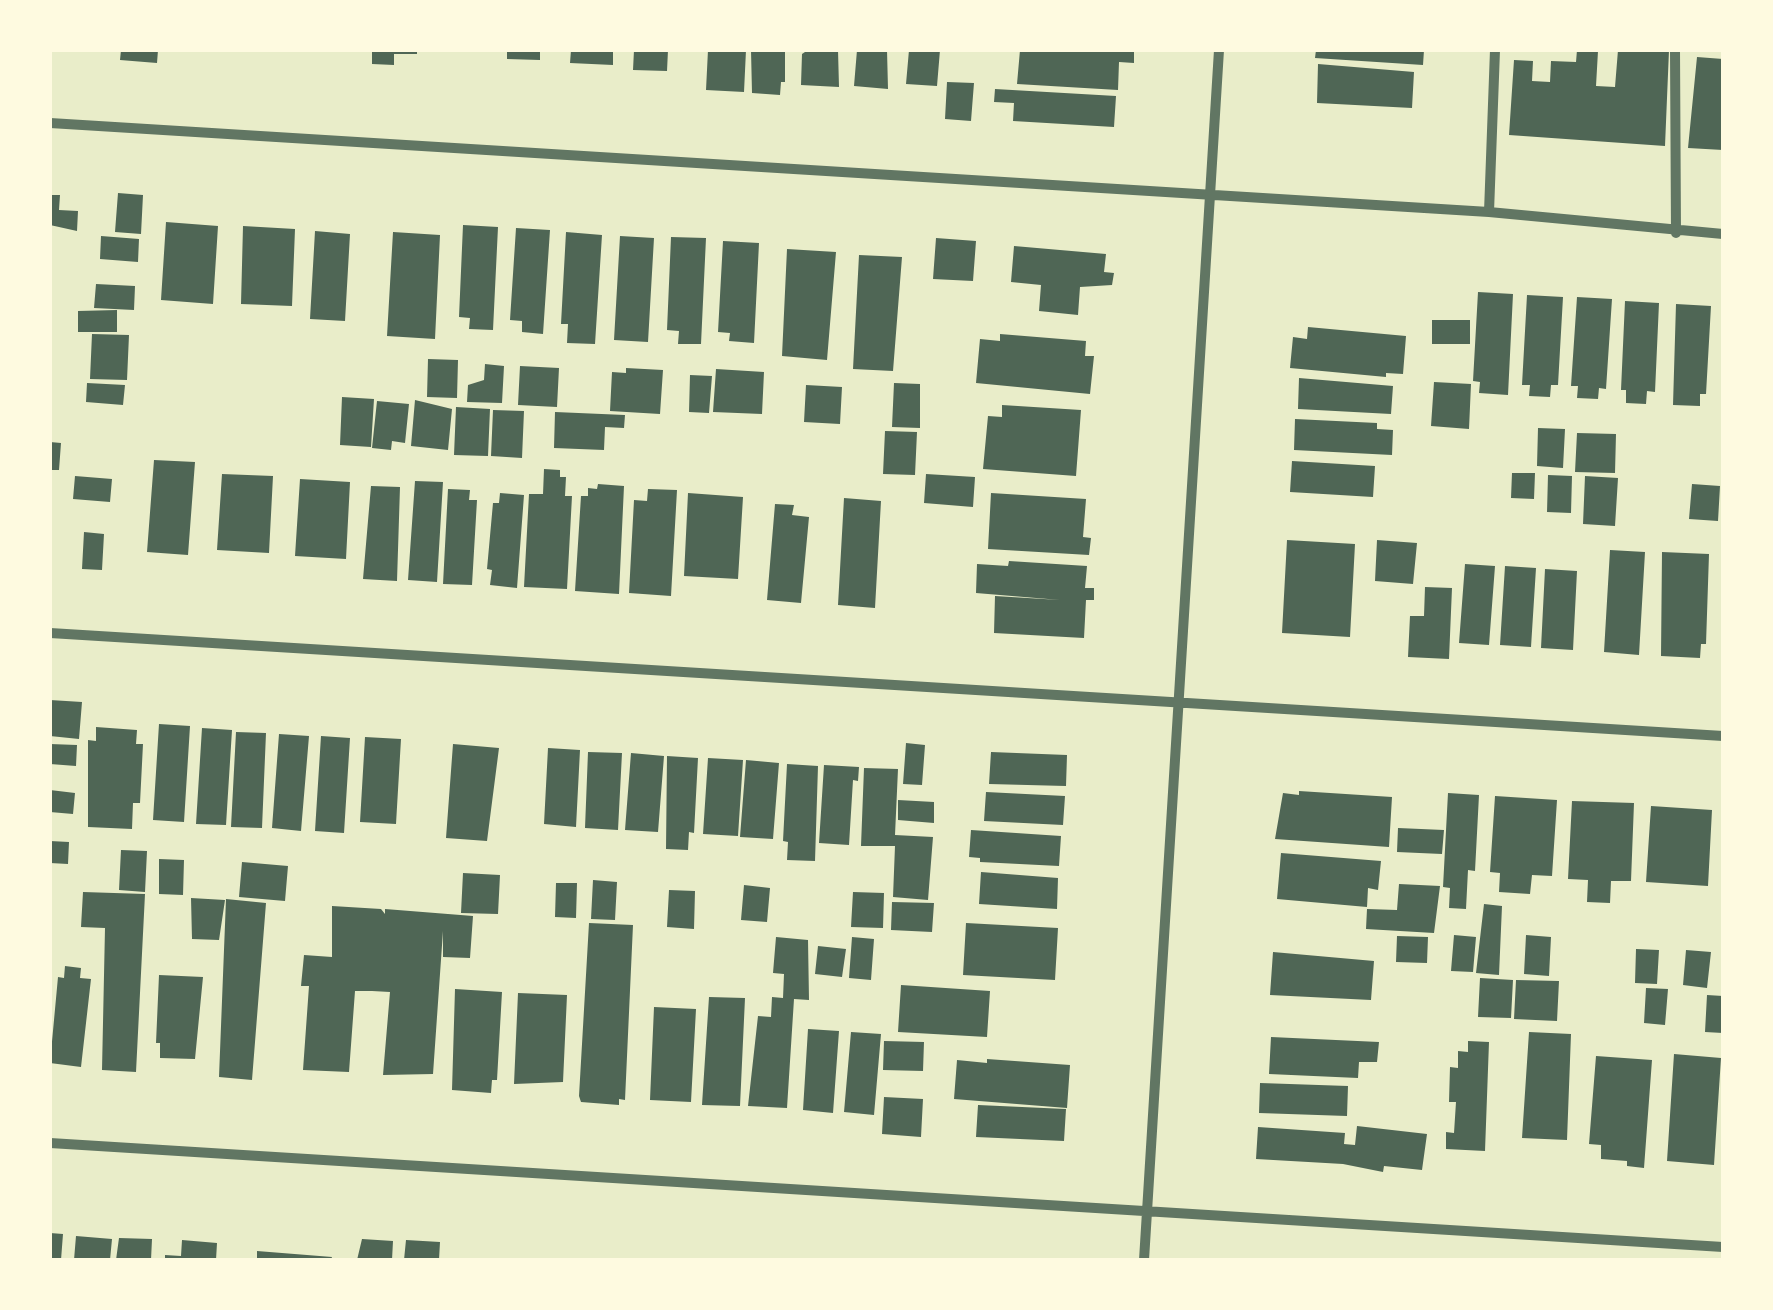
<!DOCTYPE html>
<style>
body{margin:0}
#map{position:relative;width:1773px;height:1310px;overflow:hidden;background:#e9edc9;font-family:"Roboto Condensed",sans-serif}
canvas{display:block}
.frame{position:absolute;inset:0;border:52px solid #fefae0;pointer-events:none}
</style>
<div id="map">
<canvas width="1773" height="1310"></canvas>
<div class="frame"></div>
</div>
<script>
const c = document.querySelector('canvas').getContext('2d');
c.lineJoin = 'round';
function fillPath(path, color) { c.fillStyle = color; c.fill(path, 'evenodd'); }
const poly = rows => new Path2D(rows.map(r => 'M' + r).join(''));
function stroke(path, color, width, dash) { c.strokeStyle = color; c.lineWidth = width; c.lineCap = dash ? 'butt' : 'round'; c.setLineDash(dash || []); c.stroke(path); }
fillPath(poly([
 [121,50,158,50,157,63,120,60],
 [372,50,417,50,417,54,394,54,394,65,372,64],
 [507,50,540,50,540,60,507,59],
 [571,50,613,50,613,65,570,63],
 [634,50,668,50,667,71,633,70],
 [708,50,746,50,744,92,706,90],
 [751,50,785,50,785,82,781,82,780,95,752,93],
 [808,50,838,50,839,87,801,85,802,54],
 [857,50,887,50,888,89,854,86],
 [909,50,940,50,937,86,906,84],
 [1020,50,1134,50,1134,63,1119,62,1118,90,1017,84],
 [1316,50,1424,50,1423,65,1315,58],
 [1577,50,1598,51,1596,86,1615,87,1618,50,1669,50,1665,146,1509,135,1514,60,1533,61,1532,81,1550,82,1551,61,1576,62],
 [1697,57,1723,59,1723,150,1688,148],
 [1318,64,1414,72,1412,108,1317,103],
 [947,82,974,83,971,121,945,119],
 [995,89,1116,96,1114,127,1013,121,1014,103,994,102],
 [118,193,143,195,141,234,115,232],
 [50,195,60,195,59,210,78,211,77,231,50,225],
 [166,222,218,226,213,304,161,300],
 [463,225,498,227,493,330,469,329,470,318,459,317],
 [243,226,295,229,292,306,241,304],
 [516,228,550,230,543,334,522,332,522,321,510,320],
 [315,231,350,234,345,321,310,319],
 [393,232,440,235,435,339,387,336],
 [566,232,602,235,595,344,567,343,568,324,561,324],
 [101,236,139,239,138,262,100,259],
 [620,236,654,238,648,342,614,340],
 [671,237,706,238,701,344,678,344,679,331,667,330],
 [936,238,976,241,973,281,933,279],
 [723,241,759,243,754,343,729,341,730,333,718,332],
 [1014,246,1106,254,1104,272,1114,273,1112,285,1080,287,1078,315,1039,311,1041,285,1011,282],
 [787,249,836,252,827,360,782,356],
 [859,255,902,257,893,371,853,369],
 [96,284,135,286,134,310,94,308],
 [1478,292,1513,294,1508,395,1479,393,1480,382,1473,381],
 [1527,295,1563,297,1558,385,1551,385,1550,397,1529,396,1530,385,1522,385],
 [1577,297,1612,299,1606,389,1599,388,1598,399,1577,398,1578,386,1571,386],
 [1625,301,1659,303,1655,392,1647,391,1646,404,1626,403,1626,390,1621,390],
 [1676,304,1711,306,1706,394,1700,394,1700,406,1673,405],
 [117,310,117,332,78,332,78,311],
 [1432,320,1470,320,1470,344,1432,344],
 [1308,327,1406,336,1403,374,1386,373,1386,377,1290,368,1293,337,1307,339],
 [92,334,129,335,127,380,90,379],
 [1000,334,1086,341,1085,356,1094,356,1090,394,976,383,980,339,1000,341],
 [428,359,458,360,457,398,427,397],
 [485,364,504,366,502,403,467,402,468,385,484,380],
 [520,366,559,368,557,407,518,405],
 [626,368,663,370,660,414,610,411,612,372,626,373],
 [716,369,764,372,762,414,713,412],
 [690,375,712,376,709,413,689,412],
 [1299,378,1393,386,1391,414,1298,409],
 [1434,382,1471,384,1469,429,1431,426],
 [87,383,125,385,123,405,86,402],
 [894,383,920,384,920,428,892,427],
 [806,385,842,387,840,424,804,422],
 [342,397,374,399,371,447,340,445],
 [415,400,452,409,448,450,411,446],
 [377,401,409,404,405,443,392,441,391,450,372,448],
 [1002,405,1081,410,1076,476,983,469,988,416,1002,417],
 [456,407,490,409,488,456,454,455],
 [493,410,524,411,522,458,491,456],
 [555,412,625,415,624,428,605,427,604,450,554,448],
 [1295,419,1377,423,1377,429,1393,430,1392,455,1294,450],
 [1538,428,1565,429,1563,468,1537,466],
 [885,431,917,432,915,475,883,474],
 [1577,433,1616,434,1615,473,1575,472],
 [50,442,61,443,59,470,50,470],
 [154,460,195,462,188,555,147,552],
 [1292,461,1375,466,1373,497,1290,492],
 [544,469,560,470,560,477,566,477,565,496,572,496,567,589,524,587,529,494,543,494],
 [1512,473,1535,473,1534,499,1511,498],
 [222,474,273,476,269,553,217,550],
 [926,474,975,477,973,507,924,503],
 [1548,475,1572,476,1571,513,1547,512],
 [75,476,112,479,110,502,73,499],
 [1585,476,1618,478,1615,526,1583,524],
 [300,479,350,482,346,559,295,556],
 [415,481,443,482,437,582,408,580],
 [598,484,624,486,619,594,575,591,581,496,588,496,588,488,597,489],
 [1692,484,1720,486,1718,521,1689,519],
 [371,486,400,487,397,581,363,579],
 [448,489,470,490,469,500,477,500,472,585,443,584],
 [648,489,677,490,671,596,629,593,634,500,647,501],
 [500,493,524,495,517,588,490,585,492,570,487,569,493,503,499,503],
 [688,493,743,497,738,579,684,576],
 [991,493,1086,499,1083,537,1091,538,1089,555,988,549],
 [844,498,881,501,875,608,838,605],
 [775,504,794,505,792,515,809,517,801,603,767,600],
 [84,532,104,534,102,570,82,569],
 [1287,540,1355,544,1350,637,1282,633],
 [1377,540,1417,543,1413,584,1375,581],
 [1610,550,1645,552,1639,655,1604,652],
 [1662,552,1709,554,1706,644,1701,644,1700,658,1661,656],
 [1009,561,1087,566,1085,588,1094,588,1094,600,1086,600,1084,638,994,633,995,596,1060,600,976,593,977,564,1008,566],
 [1465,564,1495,566,1489,645,1459,643],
 [1505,566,1536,568,1531,647,1500,645],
 [1545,569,1577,571,1573,650,1541,648],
 [1425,587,1452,588,1449,659,1408,657,1410,616,1424,616],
 [50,700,82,702,79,739,50,736],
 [159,724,190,726,184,822,153,820],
 [96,727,137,730,136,744,143,744,140,803,133,803,132,829,88,827,88,740,96,741],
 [202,728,232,730,226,825,196,824],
 [236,732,266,733,262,828,231,827],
 [279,734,309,736,301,831,272,828],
 [321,736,350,738,344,833,315,831],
 [365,737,401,739,396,824,360,822],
 [906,743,925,745,922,785,903,784],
 [50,744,77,745,76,766,50,764],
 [453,744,499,748,487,841,446,838],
 [548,748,580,750,576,827,544,824],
 [588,752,622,753,618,830,585,828],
 [991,752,1067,755,1066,786,989,784],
 [631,753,664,756,658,832,625,830],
 [667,756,698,758,694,833,689,832,688,850,666,849],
 [708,758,743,760,738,836,703,834],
 [746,760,779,763,773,839,740,837],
 [787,764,818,766,815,861,787,860,788,842,783,841],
 [824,765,859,767,858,781,853,780,849,845,819,843],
 [864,768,898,769,895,835,933,837,928,900,893,897,895,846,861,846],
 [50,790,75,793,73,814,50,812],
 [1299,791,1392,797,1389,847,1275,839,1283,793,1299,795],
 [986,792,1065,796,1063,825,984,821],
 [1448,793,1479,795,1475,871,1468,870,1466,909,1449,908,1450,888,1443,887],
 [1495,796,1557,800,1552,876,1532,875,1530,894,1499,892,1500,873,1490,872],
 [898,800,934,802,934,823,898,820],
 [1572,801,1634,803,1631,881,1611,881,1610,903,1587,902,1588,880,1568,879],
 [1651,806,1712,810,1708,886,1646,882],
 [1398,828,1444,830,1442,854,1397,852],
 [971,830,1061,836,1059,866,980,862,980,858,969,857],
 [50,841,69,842,68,864,50,863],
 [121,850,147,851,145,892,119,890],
 [1281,853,1381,861,1378,890,1368,888,1367,907,1277,899],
 [159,859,184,860,183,895,159,894],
 [242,862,288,866,285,901,239,897],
 [981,872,1058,878,1057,909,979,904],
 [463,873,500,875,498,914,461,913],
 [593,880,617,882,615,920,591,919],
 [556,883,577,883,576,918,555,917],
 [1399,884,1440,886,1434,933,1366,929,1367,909,1397,910],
 [744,885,770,888,767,922,741,920],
 [669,890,695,891,694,929,667,927],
 [83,892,145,894,136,1072,102,1070,105,928,81,927],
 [853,892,884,893,883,928,851,927],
 [191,898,225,900,219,940,192,939],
 [226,899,266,903,252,1080,219,1077],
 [892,902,934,903,932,932,891,930],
 [1484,904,1502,906,1499,975,1476,973],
 [332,906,381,909,385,914,385,909,473,916,470,958,443,957,443,931,433,1074,383,1075,390,992,372,991,355,991,349,1072,303,1070,309,986,301,986,304,955,332,957],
 [589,923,633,925,625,1100,619,1099,619,1105,581,1102,579,1096],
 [966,923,1058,928,1055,980,963,975],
 [1454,935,1476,937,1473,972,1451,971],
 [1526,935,1551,937,1549,976,1524,974],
 [1397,936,1428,937,1427,963,1396,962],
 [776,937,808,940,809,1000,794,999,787,1108,748,1106,758,1016,771,1017,772,997,783,998,784,974,773,973],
 [852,937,874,939,871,980,849,978],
 [818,946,846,949,842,977,815,974],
 [1636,949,1659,950,1657,984,1635,983],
 [1686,950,1711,952,1707,988,1683,985],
 [1273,952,1374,961,1371,1000,1270,995],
 [65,966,81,968,80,978,91,979,81,1067,50,1063,58,977,64,978],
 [159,975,203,977,195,1059,160,1058,160,1043,156,1043],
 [1480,978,1513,980,1511,1018,1478,1017],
 [1516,980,1559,981,1557,1021,1514,1019],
 [901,985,990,991,987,1037,898,1032],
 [1646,988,1668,989,1665,1025,1644,1023],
 [455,989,502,992,497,1080,492,1080,491,1093,452,1090],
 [518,993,567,995,563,1082,514,1084],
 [1707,995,1723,996,1723,1033,1705,1032],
 [709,997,745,998,740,1106,702,1105],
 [654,1007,696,1009,691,1102,650,1100],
 [808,1029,839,1031,833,1113,803,1110],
 [851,1032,881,1034,874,1115,844,1112],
 [1529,1032,1571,1034,1567,1140,1522,1138],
 [1271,1037,1379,1042,1377,1062,1359,1062,1358,1078,1269,1074],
 [884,1041,924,1042,923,1071,883,1070],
 [1468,1041,1489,1042,1485,1151,1446,1149,1446,1132,1454,1133,1456,1102,1449,1102,1450,1067,1458,1068,1458,1051,1468,1052],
 [1674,1054,1721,1058,1714,1165,1667,1161],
 [1596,1056,1652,1060,1644,1168,1627,1166,1627,1161,1601,1159,1601,1145,1589,1144],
 [987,1059,1070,1065,1067,1108,954,1099,957,1060,987,1063],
 [1260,1083,1348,1086,1347,1116,1259,1113],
 [884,1097,923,1099,921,1137,882,1134],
 [978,1105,1066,1109,1064,1141,976,1137],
 [1357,1126,1427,1134,1422,1170,1384,1166,1383,1172,1343,1164,1256,1159,1258,1127,1345,1133,1344,1144,1355,1145],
 [50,1233,63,1234,61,1260,50,1260],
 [76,1236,112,1239,110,1260,74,1260],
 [119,1238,152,1239,151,1260,116,1260],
 [362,1239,393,1241,392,1260,357,1260],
 [182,1240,217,1243,216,1260,165,1260,165,1255,181,1256],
 [406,1240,440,1242,439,1260,404,1260],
 [257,1251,332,1257,331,1260,257,1260]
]), '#4f6655');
stroke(poly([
 [1675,50,1676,233],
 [50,123,1489,212,1723,234],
 [1489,212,1495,50],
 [50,633,1723,736],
 [50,1143,1723,1247],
 [1144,1260,1219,50]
]), '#617663', 10);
</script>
